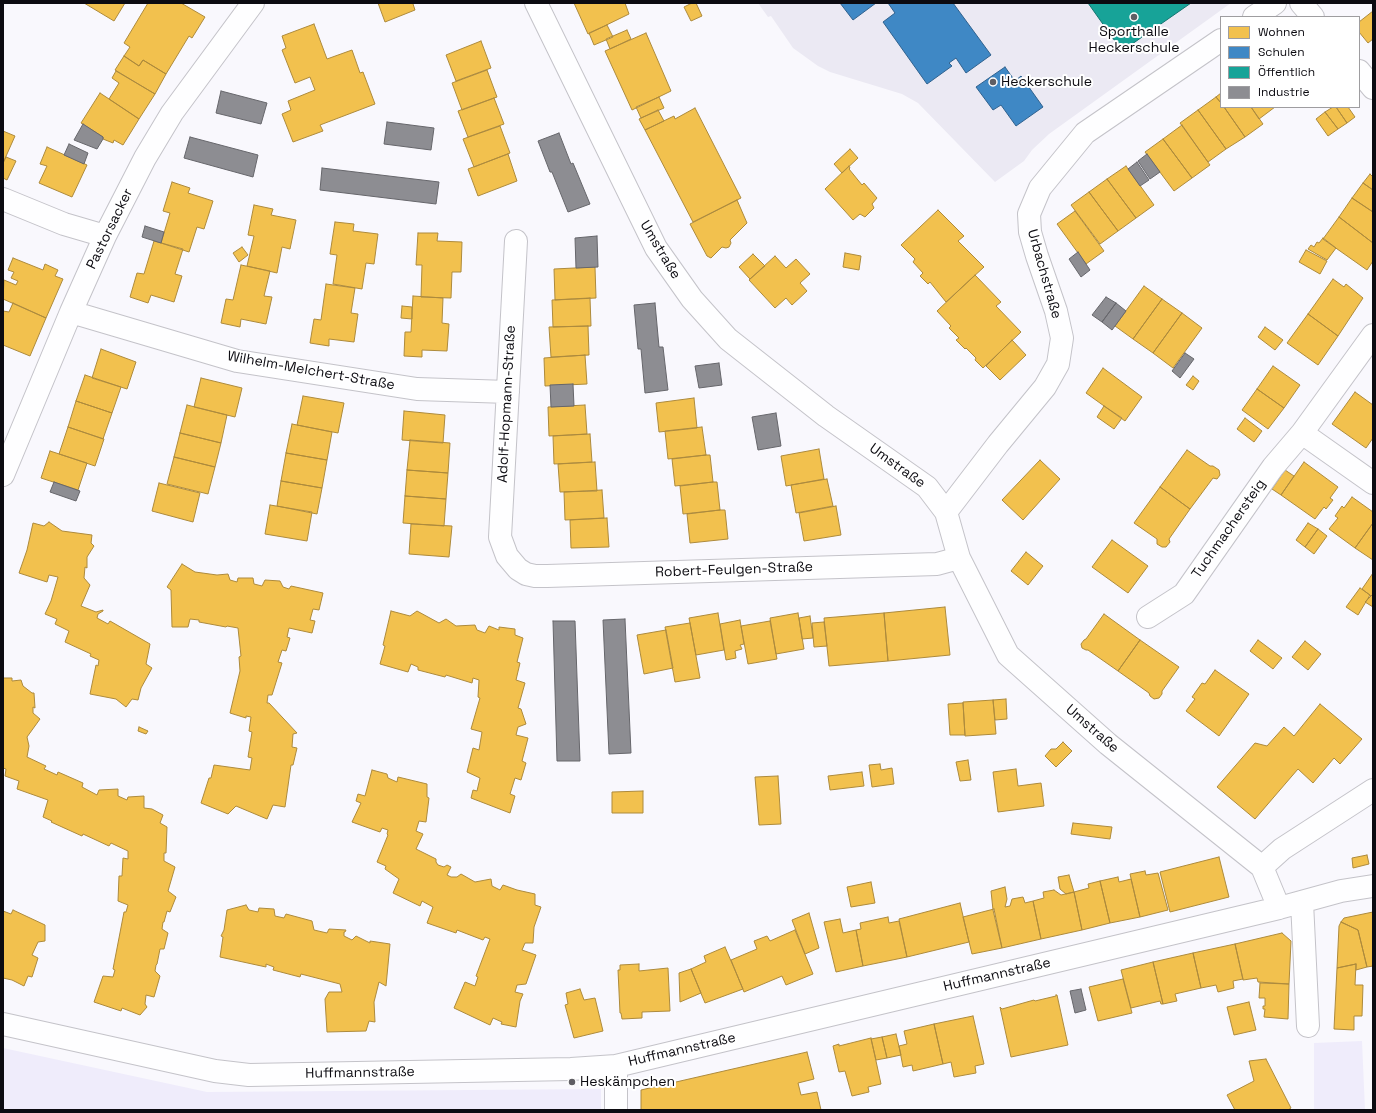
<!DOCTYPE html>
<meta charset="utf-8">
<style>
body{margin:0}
#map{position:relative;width:1376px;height:1113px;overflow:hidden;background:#f9f8fd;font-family:"Space Grotesk",sans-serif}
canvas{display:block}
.frame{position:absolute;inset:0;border:4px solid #0c0b11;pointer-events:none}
.legend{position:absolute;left:1220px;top:16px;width:140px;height:92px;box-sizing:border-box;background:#fff;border:1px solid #9e9da0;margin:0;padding:5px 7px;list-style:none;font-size:12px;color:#0c0b11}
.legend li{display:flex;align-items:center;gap:8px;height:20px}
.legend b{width:20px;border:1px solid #9e9da0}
</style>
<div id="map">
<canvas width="1376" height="1113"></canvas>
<div class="frame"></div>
<ul class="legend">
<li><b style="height:11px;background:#f2c14e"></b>Wohnen</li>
<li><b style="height:11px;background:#3f88c5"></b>Schulen</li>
<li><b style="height:11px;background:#17a398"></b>Öffentlich</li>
<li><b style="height:11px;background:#8d8d92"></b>Industrie</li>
</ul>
</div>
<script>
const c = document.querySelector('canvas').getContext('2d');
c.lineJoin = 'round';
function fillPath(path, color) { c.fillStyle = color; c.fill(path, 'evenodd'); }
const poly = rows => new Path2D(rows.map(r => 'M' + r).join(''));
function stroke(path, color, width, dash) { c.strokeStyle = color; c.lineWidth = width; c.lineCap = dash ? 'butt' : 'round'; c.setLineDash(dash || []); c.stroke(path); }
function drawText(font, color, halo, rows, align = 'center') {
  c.font = font + ' "Space Grotesk",sans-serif'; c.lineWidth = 4; c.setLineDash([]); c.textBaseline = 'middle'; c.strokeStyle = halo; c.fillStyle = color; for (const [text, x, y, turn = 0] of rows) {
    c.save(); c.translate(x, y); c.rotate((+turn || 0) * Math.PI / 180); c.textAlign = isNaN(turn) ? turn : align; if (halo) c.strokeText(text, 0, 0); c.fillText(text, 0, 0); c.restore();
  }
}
fillPath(poly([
 [758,3,1231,3,1049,134,1032,150,1024,161,995,182,918,103,902,94,830,72,818,66,793,48,771,16,768,17]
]), '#ebe9f3');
fillPath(poly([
 [1362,1041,1365,1110,1314,1110,1314,1043],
 [3,1048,207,1092,601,1089,601,1110,3,1110]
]), '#efecfb');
const homes = poly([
 [84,3,125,3,114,21,84,3],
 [148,3,181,3,205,17,192,38,189,36,166,74,143,60,139,66,124,56,130,47,124,43,148,3],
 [378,3,415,3,413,4,415,10,385,22,378,3],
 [574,3,625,3,629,14,588,34,574,3],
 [692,3,696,3,702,16,691,21,684,7,692,3],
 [1373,11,1373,39,1368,43,1359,32,1359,22,1373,11],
 [314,24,327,59,352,50,360,73,363,72,375,104,320,125,323,131,293,142,282,114,291,110,288,101,315,90,310,77,295,83,282,50,286,48,282,36,314,24],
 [607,25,613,37,594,45,589,33,607,25],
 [627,30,631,39,610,49,606,39,627,30],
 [646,33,671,91,632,110,605,51,646,33],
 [481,41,491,68,456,81,446,55,481,41],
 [124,56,139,66,143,60,166,74,155,94,115,70,124,56],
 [487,70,497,97,462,110,452,83,487,70],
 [116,71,155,94,139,119,109,99,119,83,112,78,116,71],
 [100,93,139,119,123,145,114,140,113,143,103,139,103,137,81,123,100,93],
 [1221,93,1221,103,1216,97,1221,93],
 [659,97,664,108,641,118,636,107,659,97],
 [1216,97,1221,103,1221,107,1224,107,1245,137,1226,149,1198,110,1216,97],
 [494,98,504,124,468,137,458,111,494,98],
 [1224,107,1251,107,1263,124,1245,137,1224,107],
 [1251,107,1275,107,1259,119,1251,107],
 [1333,107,1336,107,1347,123,1338,129,1325,112,1333,107],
 [1336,107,1348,107,1355,117,1347,123,1336,107],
 [695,108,741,198,693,222,645,130,674,116,675,119,695,108],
 [658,110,664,121,645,130,639,119,658,110],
 [1198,110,1226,149,1208,162,1180,123,1198,110],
 [1325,112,1338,129,1328,136,1316,119,1325,112],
 [1182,125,1210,165,1192,178,1163,139,1182,125],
 [500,126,510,153,474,167,463,139,500,126],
 [3,131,15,136,3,163,3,131],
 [1163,139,1192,178,1174,191,1145,152,1163,139],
 [47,147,87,165,72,197,39,183,47,166,40,164,47,147],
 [850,149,858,158,842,173,834,164,850,149],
 [508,154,517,181,478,196,468,169,508,154],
 [6,157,16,161,7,180,3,178,3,163,6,157],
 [849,166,850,168,849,169,862,185,864,183,877,198,872,204,874,208,865,217,860,214,853,220,825,189,849,166],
 [1126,166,1154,205,1136,218,1107,179,1126,166],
 [1370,174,1373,177,1373,190,1363,183,1370,174],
 [1107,179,1136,218,1118,231,1089,192,1107,179],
 [172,182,190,188,188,193,213,201,204,229,197,227,189,252,161,243,170,213,163,211,172,182],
 [1363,183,1373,190,1373,212,1352,198,1363,183],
 [1089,192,1118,231,1100,244,1071,205,1089,192],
 [1352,198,1373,212,1373,243,1339,217,1352,198],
 [737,200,747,223,730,240,731,243,729,247,726,248,722,247,711,258,707,256,690,224,737,200],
 [254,205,273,209,271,215,296,220,290,249,282,247,277,273,247,266,254,236,248,235,254,205],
 [938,210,964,236,958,241,984,267,946,302,930,282,928,284,920,276,923,273,913,262,915,259,901,245,938,210],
 [1075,211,1104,251,1086,264,1057,224,1075,211],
 [1339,217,1373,243,1373,261,1367,270,1323,239,1339,217],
 [335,222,354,224,353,231,378,234,374,264,366,263,362,289,333,284,337,255,330,254,335,222],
 [418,233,438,233,437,241,462,242,461,272,452,272,451,298,421,297,422,265,416,265,418,233],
 [1323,238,1336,248,1327,260,1308,249,1311,245,1314,247,1317,242,1319,243,1323,238],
 [154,241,183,249,175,274,182,276,174,302,151,295,148,303,130,297,137,273,144,274,154,241],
 [242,247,248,255,239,262,233,253,242,247],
 [1306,250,1327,261,1320,274,1299,262,1306,250],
 [845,253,861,256,859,270,843,267,845,253],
 [753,254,765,266,750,279,739,267,753,254],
 [775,256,786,268,796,259,810,274,800,283,807,291,792,305,786,298,775,308,749,280,775,256],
 [13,258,43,270,45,264,58,270,55,276,63,279,46,318,3,299,4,280,16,285,18,281,11,278,14,272,8,270,13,258],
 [241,265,270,271,264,296,272,297,266,324,241,319,240,327,221,323,226,299,233,300,241,265],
 [595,267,596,298,555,300,554,269,595,267],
 [975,275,1001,302,996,306,1021,332,983,368,975,360,976,358,966,348,965,349,956,340,959,338,949,328,951,326,937,311,975,275],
 [1333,279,1344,287,1346,284,1363,298,1338,336,1308,314,1333,279],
 [326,284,355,288,351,313,358,314,354,342,329,339,329,346,310,343,314,319,321,320,326,284],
 [1144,286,1162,299,1133,339,1115,326,1144,286],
 [413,296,443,298,442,323,449,324,447,351,422,350,422,357,404,356,405,332,411,332,413,296],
 [590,298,591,326,553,327,552,300,590,298],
 [1162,299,1182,313,1153,353,1133,339,1162,299],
 [13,303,46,318,30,356,3,345,3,311,9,312,13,303],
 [402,306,412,307,412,319,401,318,402,306],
 [1182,313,1202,328,1173,368,1153,353,1182,313],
 [1308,314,1338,336,1318,365,1287,343,1308,314],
 [588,326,589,355,551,357,549,327,588,326],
 [1265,327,1283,340,1275,350,1258,337,1265,327],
 [1012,340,1026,355,1000,380,986,366,1012,340],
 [101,349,136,362,127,389,92,378,101,349],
 [585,355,587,384,545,386,544,358,585,355],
 [1273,366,1300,385,1284,408,1257,389,1273,366],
 [1103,368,1142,397,1125,421,1086,393,1103,368],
 [85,375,121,387,112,413,76,401,85,375],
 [1193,376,1199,381,1193,390,1186,385,1193,376],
 [201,378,242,388,235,417,194,407,201,378],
 [1257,389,1284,408,1268,429,1242,410,1257,389],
 [1355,392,1373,405,1373,438,1366,448,1332,424,1355,392],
 [303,396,344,403,338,433,297,425,303,396],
 [694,398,697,428,659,432,656,403,694,398],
 [76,401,112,413,103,439,68,427,76,401],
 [187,405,227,415,221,443,180,433,187,405],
 [585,405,587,434,549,436,548,407,585,405],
 [1104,406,1122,418,1114,429,1097,417,1104,406],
 [404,411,445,415,443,443,402,440,404,411],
 [1245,418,1262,431,1254,442,1237,429,1245,418],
 [292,424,332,432,327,460,286,453,292,424],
 [68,427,104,439,95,466,59,454,68,427],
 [702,427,706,455,668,459,665,431,702,427],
 [180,433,221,443,215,467,174,457,180,433],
 [590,434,592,462,554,464,553,436,590,434],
 [410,440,450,443,448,473,407,470,410,440],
 [819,449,824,479,786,486,781,456,819,449],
 [1187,450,1210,466,1213,466,1219,470,1220,475,1217,479,1213,478,1190,509,1160,487,1187,450],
 [50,451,87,463,78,490,41,478,50,451],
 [286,453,327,460,322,488,281,481,286,453],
 [706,455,710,455,713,482,675,486,672,459,706,455],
 [174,457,215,467,208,494,167,484,174,457],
 [1040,460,1060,479,1023,520,1002,500,1040,460],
 [595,462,597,491,560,492,558,464,595,462],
 [1304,462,1338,487,1330,498,1333,500,1326,509,1324,507,1315,519,1281,495,1304,462],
 [407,470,448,473,446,499,405,496,407,470],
 [1285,470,1294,476,1281,495,1272,489,1285,470],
 [827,479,833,506,796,513,791,485,827,479],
 [281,481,322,488,317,514,277,506,281,481],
 [713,482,717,482,720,510,683,514,680,486,713,482],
 [159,483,200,493,193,522,152,511,159,483],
 [1160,487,1190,509,1169,539,1170,542,1166,547,1162,547,1157,544,1157,539,1134,523,1160,487],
 [602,490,604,518,565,520,564,492,602,490],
 [405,496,446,499,444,526,403,523,405,496],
 [1352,497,1373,512,1373,523,1355,548,1329,529,1338,518,1335,516,1342,506,1344,508,1352,497],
 [270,505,312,512,307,541,265,534,270,505],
 [836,506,841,535,804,541,799,513,836,506],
 [720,510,725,510,728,539,690,543,687,514,720,510],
 [607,518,609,547,571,548,570,520,607,518],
 [49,522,62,531,92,535,91,543,94,546,87,557,87,568,85,567,84,578,90,585,81,606,96,612,103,610,103,611,98,614,97,618,108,624,110,621,150,644,146,664,152,668,141,688,138,700,132,699,126,707,116,699,90,694,96,665,98,666,99,660,90,656,91,654,65,642,69,631,55,624,57,619,45,614,51,601,58,577,49,575,47,582,19,573,27,550,33,523,44,526,49,522],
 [1308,523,1318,529,1305,547,1296,540,1308,523],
 [1373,523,1373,560,1355,548,1373,523],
 [411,524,452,526,449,557,409,554,411,524],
 [1318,529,1327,536,1314,554,1305,547,1318,529],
 [1112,540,1148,566,1128,593,1092,567,1112,540],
 [1026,552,1043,566,1028,585,1011,571,1026,552],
 [182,564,195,572,217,575,228,574,230,580,237,582,238,578,253,578,254,584,262,586,265,580,280,581,283,587,289,589,291,586,323,593,319,610,313,609,310,620,315,621,312,633,289,628,287,637,290,638,286,651,282,650,278,662,282,663,272,695,268,695,267,703,269,703,297,733,293,734,292,747,297,748,293,765,291,765,285,807,273,805,267,819,236,806,228,814,201,803,209,778,211,778,214,765,250,770,252,758,248,757,252,732,249,731,251,717,246,716,246,718,230,713,240,671,239,657,241,656,238,628,227,626,226,627,199,622,199,620,190,619,188,627,172,627,171,590,167,587,182,564],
 [1373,573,1373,594,1371,596,1362,589,1373,573],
 [1360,588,1370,595,1358,615,1346,607,1360,588],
 [1373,594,1373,607,1365,602,1373,594],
 [945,607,950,655,888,661,884,613,945,607],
 [391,611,410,616,417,611,439,623,446,619,456,626,475,625,477,630,485,633,489,626,499,630,499,627,515,629,515,635,523,638,517,662,520,663,516,680,525,683,518,708,521,709,526,724,518,727,516,735,528,738,522,761,526,763,521,780,515,778,510,794,515,796,510,813,471,798,473,790,477,791,480,778,467,772,473,748,479,750,482,732,471,729,480,698,478,697,479,680,473,678,472,683,446,675,445,677,418,670,418,667,411,664,408,672,380,664,385,646,383,645,391,611],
 [718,613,724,650,696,655,689,618,718,613],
 [798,613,804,649,776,654,770,618,798,613],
 [884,613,888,661,829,666,824,618,884,613],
 [1104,614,1140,640,1118,671,1088,650,1086,650,1082,648,1081,644,1084,640,1086,639,1104,614],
 [810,616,813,638,802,639,799,618,810,616],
 [740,620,744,644,740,645,742,649,735,651,736,658,726,660,720,624,740,620],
 [770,621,777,659,748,664,741,626,770,621],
 [824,622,827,646,814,647,812,623,824,622],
 [690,623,700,678,675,682,665,627,690,623],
 [666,630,673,668,644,674,637,635,666,630],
 [1140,640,1179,667,1162,691,1162,694,1159,698,1154,699,1150,696,1149,693,1118,671,1140,640],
 [1258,640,1282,658,1273,669,1250,651,1258,640],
 [1305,641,1321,654,1308,670,1292,657,1305,641],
 [1215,670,1249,694,1219,736,1186,711,1195,699,1192,697,1202,683,1205,684,1215,670],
 [3,678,12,678,12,681,21,680,23,686,32,693,34,693,35,708,33,707,33,713,40,719,27,737,29,746,27,757,46,766,44,769,57,775,58,772,83,783,82,787,97,795,99,790,118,789,118,796,127,800,128,797,144,796,144,808,152,809,163,815,160,823,167,827,166,853,164,853,164,861,175,867,168,891,176,897,170,912,167,911,164,922,163,922,162,929,168,933,164,949,160,949,157,964,156,965,155,971,160,976,154,997,146,995,145,1004,147,1007,140,1015,122,1008,121,1011,94,1002,103,976,113,977,115,970,113,969,124,912,126,912,128,905,118,901,119,876,122,876,123,858,128,859,128,851,111,843,109,846,83,834,82,836,51,822,52,821,43,817,48,800,17,789,19,781,5,776,6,769,3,768,3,678],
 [1006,699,1007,719,995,720,993,700,1006,699],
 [993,700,996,734,965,736,963,702,993,700],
 [963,703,965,735,950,735,948,704,963,703],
 [1320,704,1362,739,1340,764,1334,758,1313,783,1298,769,1255,819,1217,787,1255,743,1267,746,1284,727,1294,736,1320,704],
 [139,727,148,731,146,734,138,731,139,727],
 [1063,742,1072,751,1056,767,1045,756,1051,749,1056,749,1063,742],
 [968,760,971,780,960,781,956,762,968,760],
 [880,764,881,770,892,768,894,784,872,787,869,765,880,764],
 [1016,769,1018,786,1041,783,1044,806,998,812,993,772,1016,769],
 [372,770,387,774,388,778,397,782,398,777,427,784,427,797,429,798,426,822,419,821,416,831,423,834,416,849,436,859,436,862,438,865,444,867,447,865,451,867,447,875,451,877,457,877,461,874,475,882,491,879,492,886,500,890,503,885,517,890,535,894,535,905,541,907,534,927,533,943,525,943,522,950,536,955,526,984,517,985,515,992,523,994,520,1001,516,1027,501,1024,502,1022,493,1018,490,1025,454,1008,465,982,475,986,478,977,476,976,490,939,485,937,483,940,457,930,456,933,427,923,433,907,422,901,420,906,393,893,399,879,385,869,386,866,377,862,388,835,387,834,388,830,382,828,380,832,352,822,361,803,356,801,358,794,365,796,372,770],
 [862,772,864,786,830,790,828,776,862,772],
 [778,776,781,824,759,825,755,777,778,776],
 [643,791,643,813,612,813,612,792,643,791],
 [1073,823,1112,827,1110,839,1071,834,1073,823],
 [1367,855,1369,864,1353,868,1352,858,1367,855],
 [1219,857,1229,897,1170,912,1160,872,1219,857],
 [1145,871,1146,875,1158,873,1168,910,1140,917,1130,874,1145,871],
 [1069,875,1074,892,1066,894,1060,889,1058,877,1069,875],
 [1118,877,1119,882,1131,879,1140,917,1110,923,1100,881,1118,877],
 [1100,881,1110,923,1082,930,1074,892,1089,888,1088,884,1100,881],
 [871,882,875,903,851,907,847,887,871,882],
 [1005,887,1007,899,1005,907,1010,906,1012,899,1023,897,1025,903,1033,901,1041,939,1002,948,993,910,991,891,1005,887],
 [1054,890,1061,895,1074,892,1082,930,1041,939,1033,901,1044,898,1043,892,1054,890],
 [960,903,969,942,907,957,899,919,960,903],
 [246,905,249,910,258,912,259,908,274,909,275,916,284,918,286,914,312,921,314,930,327,933,329,929,346,930,345,932,344,932,344,936,352,940,356,936,370,943,370,941,390,944,386,986,379,982,374,1002,375,1022,369,1021,366,1031,327,1032,325,999,329,992,342,992,340,984,301,974,300,977,273,970,274,967,266,964,266,967,220,957,223,937,221,936,224,930,227,910,246,905],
 [994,909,1002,948,972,954,963,917,994,909],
 [13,910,45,925,45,941,38,942,32,955,38,958,32,977,28,976,24,986,12,980,3,978,3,911,11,914,13,910],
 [1373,912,1373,966,1367,967,1358,930,1341,922,1344,918,1373,912],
 [809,913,819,948,805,954,792,920,809,913],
 [888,917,889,923,899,921,907,957,863,966,856,930,861,929,860,923,888,917],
 [840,919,843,933,856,930,863,966,836,972,824,922,840,919],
 [1341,922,1358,930,1367,967,1356,970,1356,964,1337,968,1339,926,1341,922],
 [795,930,813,974,786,985,782,976,744,992,731,960,757,949,754,941,767,936,770,941,795,930],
 [1282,933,1291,941,1289,984,1258,982,1257,978,1243,980,1235,944,1282,933],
 [1235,944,1243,979,1233,981,1234,988,1218,992,1216,985,1201,988,1193,953,1235,944],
 [725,947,743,989,705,1003,691,969,706,962,704,956,725,947],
 [1193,953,1201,988,1175,994,1177,1001,1163,1004,1153,962,1193,953],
 [1153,962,1163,1004,1161,1004,1160,1001,1131,1008,1121,970,1153,962],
 [639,964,639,971,668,968,670,1011,642,1012,642,1018,622,1019,621,1013,620,1013,618,970,620,970,620,965,639,964],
 [1356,964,1355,985,1363,985,1362,1016,1354,1016,1354,1030,1334,1029,1337,968,1356,964],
 [691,969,701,993,680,1002,679,973,691,969],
 [1123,979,1132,1013,1098,1021,1089,987,1123,979],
 [1260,983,1289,984,1288,1019,1264,1017,1265,1009,1263,1009,1263,1006,1265,1006,1265,998,1259,998,1260,983],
 [580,989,584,1000,595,998,603,1031,574,1038,565,1005,568,1004,566,993,580,989],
 [1056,995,1057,995,1068,1045,1011,1057,1000,1007,1002,1009,1034,1000,1035,1001,1056,996,1056,995],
 [1249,1002,1256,1030,1234,1035,1227,1007,1249,1002],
 [973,1016,984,1064,975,1066,976,1073,954,1077,951,1062,943,1064,934,1024,973,1016],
 [934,1024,943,1064,913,1071,912,1065,903,1067,899,1046,907,1044,904,1031,934,1024],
 [896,1034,901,1055,887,1058,882,1037,896,1034],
 [882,1037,887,1058,876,1060,871,1039,882,1037],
 [871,1038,881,1084,868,1087,869,1092,852,1096,845,1071,839,1072,833,1046,839,1044,839,1046,871,1038],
 [807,1052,814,1079,798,1083,801,1095,817,1092,821,1110,641,1110,641,1090,807,1052],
 [1266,1059,1291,1108,1288,1110,1235,1110,1227,1095,1254,1081,1249,1061,1266,1059]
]);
fillPath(homes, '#f2c14e');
stroke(homes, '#ad8a3c', 1);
const schools = poly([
 [840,3,876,3,853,20,840,3],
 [888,3,953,3,991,55,966,73,956,58,949,63,952,66,927,84,883,22,895,13,888,3],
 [1005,67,1015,81,1021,76,1043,107,1016,126,1001,105,993,110,976,87,1005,67]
]);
fillPath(schools, '#3f88c5');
stroke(schools, '#30628f', 1);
const public = poly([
 [1088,3,1191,3,1122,51,1088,3]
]);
fillPath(public, '#17a398');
stroke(public, '#147570', 1);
const industry = poly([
 [221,91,267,103,261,124,216,113,221,91],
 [387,122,434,128,431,150,384,144,387,122],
 [83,124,103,137,103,139,97,149,74,140,83,124],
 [559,133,571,164,573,163,590,204,568,212,552,172,550,172,538,141,559,133],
 [190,137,258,155,253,177,184,158,190,137],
 [69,144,88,153,84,164,64,155,69,144],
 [1147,154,1160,172,1150,179,1138,161,1147,154],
 [1137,162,1149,180,1140,186,1128,169,1137,162],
 [322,168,439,182,436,204,320,190,322,168],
 [145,226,164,232,161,243,142,237,145,226],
 [597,236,598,267,576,268,575,238,597,236],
 [1078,252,1090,270,1081,277,1069,259,1078,252],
 [1106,297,1116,303,1102,322,1092,315,1106,297],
 [655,303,659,347,663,347,668,390,645,393,641,349,638,349,634,305,655,303],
 [1116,303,1126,311,1112,330,1102,322,1116,303],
 [1185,353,1194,359,1180,378,1172,371,1185,353],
 [719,363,722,385,699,388,695,366,719,363],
 [573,384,574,406,551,407,550,385,573,384],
 [776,413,781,446,758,450,752,417,776,413],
 [54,482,80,491,76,501,50,492,54,482],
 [625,619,631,753,609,754,603,620,625,619],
 [553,621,575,621,580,761,557,761,553,621],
 [1081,989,1086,1010,1075,1013,1070,991,1081,989]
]);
fillPath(industry, '#8d8d92');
stroke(industry, '#66666b', 1);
const minor = poly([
 [536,3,656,248,692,299,728,339,826,416,927,487,946,512,959,558,1008,655,1108,744,1262,867,1279,908],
 [1301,3,1313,17],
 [1254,17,1275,3],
 [1359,71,1373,88],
 [3,199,64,224,105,236],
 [516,241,500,537,507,556,518,569,526,574,535,576,547,576,937,564,959,558],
 [71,312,237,361,417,389,508,392],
 [1373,335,1302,433,1373,483],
 [3,475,71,312,105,236,145,158,172,113,253,3],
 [946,512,998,444,1045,387,1058,364,1062,338,1056,311,1037,256,1030,232,1029,214,1040,188,1085,133,1221,40],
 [1148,617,1184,594,1273,467,1302,433],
 [1262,867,1282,849,1373,790],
 [1302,902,1308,1026],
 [3,1024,215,1071,249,1075,571,1069,616,1066,1279,908,1341,891,1373,886],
 [616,1066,616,1110]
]);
stroke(minor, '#c4c3c9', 24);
stroke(minor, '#fefeff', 22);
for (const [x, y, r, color] of [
 [1134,17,4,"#5f5e64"],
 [993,82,4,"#5f5e64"],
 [572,1082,4,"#5f5e64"]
]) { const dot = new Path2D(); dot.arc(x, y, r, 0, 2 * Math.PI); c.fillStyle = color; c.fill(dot); stroke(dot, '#fff', 1.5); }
drawText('14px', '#0c0b11', '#fff', [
 ["Sporthalle",1134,32,"center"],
 ["Heckerschule",1134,48,"center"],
 ["Heckerschule",1001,82],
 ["Heskämpchen",580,1082]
], 'left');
drawText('14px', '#0c0b11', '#fff', [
 ["Pastorsacker",110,229,-64],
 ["Umstraße",660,250,59],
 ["Urbachstraße",1044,274,74],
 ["Wilhelm-Melchert-Straße",311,371,10],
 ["Adolf-Hopmann-Straße",507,404,-87],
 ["Umstraße",897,466,36],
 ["Tuchmachersteig",1229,529,-55],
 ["Robert-Feulgen-Straße",734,570,-2],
 ["Umstraße",1092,729,41],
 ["Huffmannstraße",997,975,-13],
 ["Huffmannstraße",682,1050,-13],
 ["Huffmannstraße",360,1073,-1]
]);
</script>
